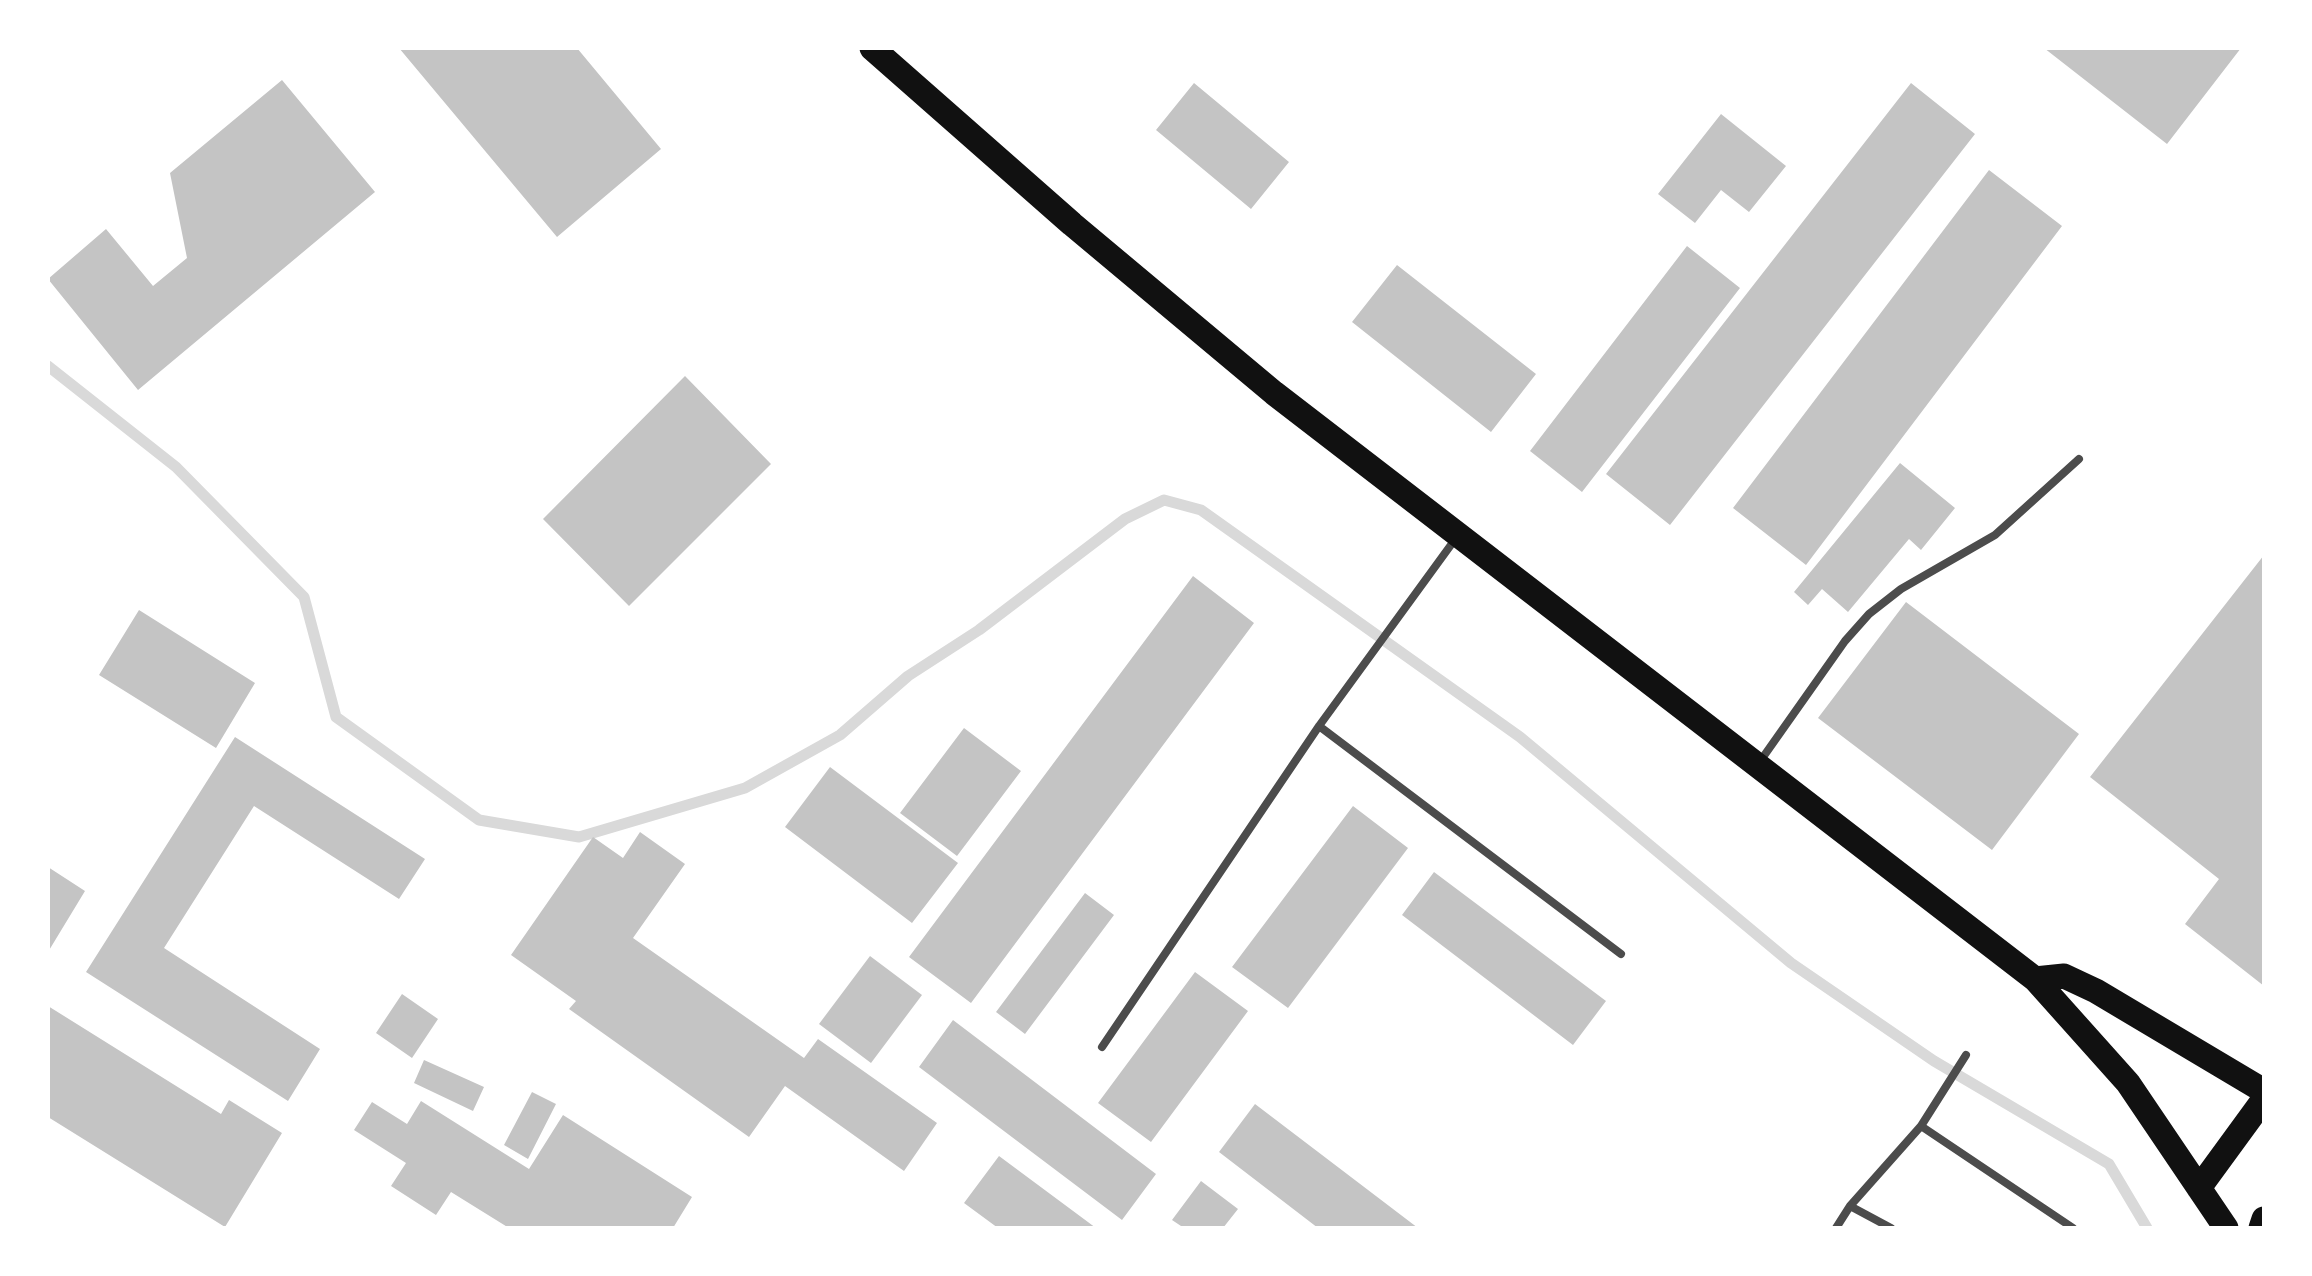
<!DOCTYPE html>
<style>
body{margin:0}
#map{position:relative;width:2312px;height:1276px;overflow:hidden;background:#fff;font-family:"Public Sans",sans-serif}
canvas{display:block}
.frame{position:absolute;inset:0;border:50px solid #fff;pointer-events:none}
</style>
<div id="map">
<canvas width="2312" height="1276"></canvas>
<div class="frame"></div>
</div>
<script>
const c = document.querySelector('canvas').getContext('2d');
c.lineJoin = 'round';
const poly = rows => new Path2D(rows.map(r => 'M' + r).join(''));
function stroke(path, color, width, dash) { c.strokeStyle = color; c.lineWidth = width; c.lineCap = dash ? 'butt' : 'round'; c.setLineDash(dash || []); c.stroke(path); }
function fillPath(path, color) { c.fillStyle = color; c.fill(path, 'evenodd'); }
stroke(poly([
 [48,366,176,467,304,597,336,717,479,820,579,837,745,788,840,735,908,676,979,630,1125,519,1164,500,1201,510,1520,737,1791,963,1934,1061,2109,1164,2147,1228]
]), '#d9d9d9', 11);
fillPath(poly([
 [399,48,577,48,661,149,557,237],
 [2044,48,2241,48,2167,144],
 [282,80,375,192,138,390,48,279,106,229,153,286,187,258,170,173],
 [1194,83,1289,162,1251,209,1156,130],
 [1911,83,1975,134,1670,525,1606,474],
 [1721,114,1786,166,1749,212,1721,190,1695,223,1658,194],
 [1989,170,2062,226,1806,565,1733,508],
 [1687,246,1740,288,1582,492,1530,451],
 [1397,265,1536,374,1491,432,1352,322],
 [685,376,771,464,629,606,543,519],
 [1900,463,1955,508,1921,550,1909,539,1848,612,1822,589,1808,605,1794,592],
 [2264,555,2264,986,2185,924,2219,879,2090,777],
 [1193,576,1254,623,971,1003,909,957],
 [1906,602,2079,734,1992,850,1818,718],
 [139,610,255,683,216,748,99,675],
 [964,728,1021,771,957,856,900,813],
 [235,737,425,859,399,899,254,806,164,948,320,1049,288,1101,86,972],
 [830,767,958,863,912,923,785,827],
 [1353,806,1408,848,1288,1008,1232,967],
 [640,832,685,864,633,938,804,1058,818,1039,937,1123,904,1171,785,1086,749,1137,569,1009,576,1001,511,955,593,837,623,858],
 [48,867,85,891,48,952],
 [1434,872,1606,1001,1573,1045,1402,915],
 [1085,893,1114,915,1025,1034,996,1012],
 [870,956,922,995,871,1063,819,1024],
 [1195,972,1248,1011,1151,1142,1098,1103],
 [402,994,438,1019,412,1058,376,1033],
 [48,1006,221,1114,229,1100,282,1133,225,1227,48,1117],
 [953,1020,1156,1174,1122,1220,919,1067],
 [424,1060,484,1087,473,1111,414,1083],
 [532,1092,556,1104,528,1159,504,1145],
 [421,1101,529,1169,563,1115,692,1197,673,1228,509,1228,451,1192,436,1215,391,1186,406,1163,354,1130,372,1102,407,1124],
 [1255,1104,1418,1228,1318,1228,1219,1152],
 [999,1156,1096,1228,998,1228,964,1203],
 [1201,1181,1238,1209,1223,1228,1184,1228,1172,1220]
]), '#c4c4c4');
stroke(poly([
 [1319,726,1621,954],
 [1761,760,1845,641,1869,614,1901,589,1995,535,2079,459],
 [1102,1047,1319,726,1456,538],
 [1921,1126,2073,1228],
 [1850,1206,1891,1228],
 [1836,1228,1850,1206,1921,1126,1966,1055]
]), '#4c4c4c', 8);
stroke(poly([
 [872,48,1072,224,1274,393,2035,979,2128,1083,2226,1228],
 [2035,979,2064,976,2096,991,2264,1091],
 [2199,1188,2264,1099],
 [2261,1228,2264,1219]
]), '#111', 25);
</script>
